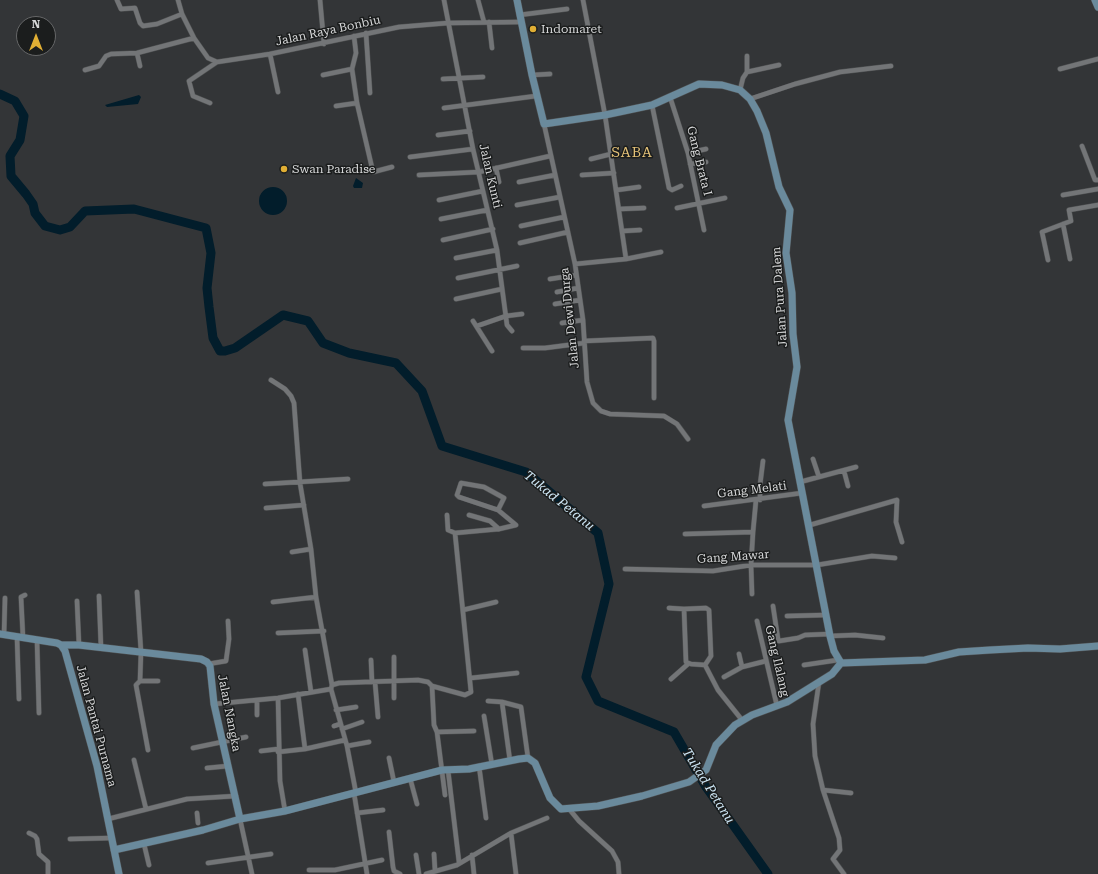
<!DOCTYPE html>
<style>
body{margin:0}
#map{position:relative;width:1098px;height:874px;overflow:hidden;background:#333537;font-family:"Roboto Serif",serif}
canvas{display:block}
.north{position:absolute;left:16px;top:16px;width:40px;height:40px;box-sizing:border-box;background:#1b1d1d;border:1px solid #666768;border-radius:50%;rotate:0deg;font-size:11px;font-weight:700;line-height:16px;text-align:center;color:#d6d7d8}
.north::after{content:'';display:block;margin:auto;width:14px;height:18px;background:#e1af34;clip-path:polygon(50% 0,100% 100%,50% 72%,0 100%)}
</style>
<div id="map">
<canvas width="1098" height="874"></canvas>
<div class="north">N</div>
</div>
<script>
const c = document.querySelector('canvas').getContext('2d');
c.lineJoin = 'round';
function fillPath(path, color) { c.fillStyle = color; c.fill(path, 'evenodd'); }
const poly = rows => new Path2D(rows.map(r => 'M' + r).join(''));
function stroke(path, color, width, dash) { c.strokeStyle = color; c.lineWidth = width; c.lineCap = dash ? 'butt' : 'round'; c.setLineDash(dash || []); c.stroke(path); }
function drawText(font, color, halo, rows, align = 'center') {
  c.font = font + ' "Roboto Serif",serif'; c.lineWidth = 3; c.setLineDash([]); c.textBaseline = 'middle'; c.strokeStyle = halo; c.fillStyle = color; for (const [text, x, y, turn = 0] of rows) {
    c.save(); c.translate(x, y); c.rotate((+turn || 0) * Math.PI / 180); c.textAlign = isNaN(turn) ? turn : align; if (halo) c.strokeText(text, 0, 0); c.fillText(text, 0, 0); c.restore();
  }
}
fillPath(poly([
 [139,95,141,97,138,104,107,107,105,105],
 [356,178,363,183,362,188,354,188,353,186],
 '259 201a14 14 0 1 1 28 0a14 14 0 1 1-28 0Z'
]), '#021d2b');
stroke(poly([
 [0,94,15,101,24,116,20,140,10,156,11,176,26,194,33,204,35,213,45,226,60,230,70,227,85,211,134,209,206,228,211,253,207,288,209,307,213,338,220,351,225,351,235,348,283,315,308,321,323,343,349,353,396,363,422,391,442,446,526,472,598,533,609,584,586,677,598,701,674,732,706,787,768,874]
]), '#021d2b', 9);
const street = poly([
 [117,0,121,9,135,8,140,23,143,26,157,24,182,14],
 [178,0,182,14,194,38,208,58,217,62,270,54,399,27,448,23,520,22],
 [320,0,324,44],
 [444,0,473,149,497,250,507,325,512,331],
 [478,0,484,22],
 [583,0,605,115,626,259],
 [519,15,567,9],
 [489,22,492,48],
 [366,33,370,93],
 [354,36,356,53,352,69,357,103,373,172,392,167],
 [137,53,140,66],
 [270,54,278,92],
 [747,56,747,72],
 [1060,69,1098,59],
 [85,70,99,66,106,56,111,54,137,53,194,38],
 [323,75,352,69],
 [532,75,550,74],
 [443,79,483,77],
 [740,90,743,78,747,72,779,65],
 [670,97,688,153,704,230],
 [750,99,795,84,840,72,891,66],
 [210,103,193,96,189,81,217,62],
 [652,105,669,188,672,190,681,186],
 [336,106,357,103],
 [444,108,536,96],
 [544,124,575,264,583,320,587,382,593,403,601,411,610,414,664,416,677,424,688,439],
 [438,135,470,131],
 [1082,146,1095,180,1098,180],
 [688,153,706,149],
 [410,157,473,149],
 [591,159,611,154],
 [690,164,706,162],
 [496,168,499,182],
 [419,175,479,172,550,156],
 [582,175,614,173],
 [519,182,555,175],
 [617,190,639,187],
 [1063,195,1098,189],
 [439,200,483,191],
 [517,205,560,197],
 [677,208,725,198],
 [620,209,644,208],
 [441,219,487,210],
 [1063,224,1070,259],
 [521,226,564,217],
 [623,231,640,230],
 [443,240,493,229],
 [520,243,568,232],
 [456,258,497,250],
 [1048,260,1042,232,1071,221,1069,210,1098,205],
 [575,264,626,259,661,252],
 [458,278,517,266],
 [550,279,576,275],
 [557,292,578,288],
 [456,299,502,289],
 [555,304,580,300],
 [473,321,492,351],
 [562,323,583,320],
 [477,326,506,316,522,314],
 [584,341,653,338,654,341,654,398],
 [523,348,545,348,584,343],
 [271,380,285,389,291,396,294,403,300,483,311,549,316,597,332,685],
 [813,459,819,477],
 [844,471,848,486],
 [800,482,856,467],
 [265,484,348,479],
 [760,500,760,485,763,461],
 [704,506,802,493],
 [266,508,304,505],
 [469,515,490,521,499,529],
 [810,525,897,500,896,522,902,542],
 [455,533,499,529,516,525,498,510,459,497,457,495,461,483,484,487,504,498,498,510],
 [685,534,753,532,756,500],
 [292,552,311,549],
 [625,569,713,571,751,565,817,565,872,556,895,558],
 [137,592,141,652,140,681,136,685,148,750],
 [752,594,751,565,753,532],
 [99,596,101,648],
 [77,601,79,645],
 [273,602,316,597],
 [773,606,778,639,779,641,798,638,805,635,830,634],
 [669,608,684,609,706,608,709,610,711,656,705,665,691,664,686,662,684,609],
 [463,610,496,602],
 [787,616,826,615],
 [757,621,777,706],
 [278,633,324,631],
 [4,635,5,598],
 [830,636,855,635,883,638],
 [17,637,19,699],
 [23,638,21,597,25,595],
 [37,640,39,713],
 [305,650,311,692],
 [739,654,742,667],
 [394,657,394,698],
 [371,660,372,682],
 [208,664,226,661,229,639,228,621],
 [705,665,718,690,742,720],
 [804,665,838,660],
 [724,677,742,667,766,661],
 [471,678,517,673],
 [671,679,688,664],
 [140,681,158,681],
 [375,682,378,717],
 [819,682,813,724,815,756,823,790,839,838,840,850,833,859,844,874],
 [432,686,434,725,437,732,445,795],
 [298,694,305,749,345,740],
 [278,698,280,781,285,811],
 [257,700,257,715],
 [488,701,502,702,521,707,528,758],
 [502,702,510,761],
 [214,704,278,698,331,689],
 [336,710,356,707],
 [484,716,492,765],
 [334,726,340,724],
 [342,729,362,722],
 [437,732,474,731],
 [347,746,369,742],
 [193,748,246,737],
 [261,751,278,749],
 [278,752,305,749],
 [389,758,394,782],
 [134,760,146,809],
 [479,766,486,818],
 [207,768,228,766],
 [448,770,459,862],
 [410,778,417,804],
 [823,790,851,793],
 [354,793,367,874],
 [356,793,347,746,331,689,332,685,339,683,418,680,428,682,432,686,465,695,471,692,455,533,448,530,447,515],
 [570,810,579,821,612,851,618,862,619,874],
 [197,813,198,823],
 [357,813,383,810],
 [108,819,187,799,236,796],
 [240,819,252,874],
 [389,832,393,867,394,871,400,874],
 [29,833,35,836,37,839,39,854,48,862,48,874],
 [511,833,516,874],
 [70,839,112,838],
 [144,844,149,865],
 [434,854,435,870],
 [416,855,419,874],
 [472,855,474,874],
 [208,863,271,854],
 [309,870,335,870,382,860],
 [426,874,457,865,511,833,547,818]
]);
const secondary = poly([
 [517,0,532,75,544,124,605,115,652,105,699,84,722,85,740,90,750,99,757,111,766,133,779,187,790,210,786,253,792,293,793,334,797,367,788,420,830,636,834,651,841,663],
 [1095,0,1098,7],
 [0,634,57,643,61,645,65,651,97,766,119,874],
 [61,645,79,645,201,659,207,662,210,666,214,704,240,819],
 [841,663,925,660,959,652,990,650,1028,648,1060,649,1098,646],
 [114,850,203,830,240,819,285,811,442,770,469,769,519,759,528,758,535,763,550,798,561,809,598,806,642,796,689,782,706,770,716,745,735,725,752,715,787,702,832,674,841,663]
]);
stroke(street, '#4f5152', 5.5);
stroke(secondary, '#4f5152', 8);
stroke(street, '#737577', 4.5);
stroke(secondary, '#6a8a9c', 7);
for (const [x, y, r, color] of [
 [533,29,4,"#e1af34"],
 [284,169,4,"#e1af34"]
]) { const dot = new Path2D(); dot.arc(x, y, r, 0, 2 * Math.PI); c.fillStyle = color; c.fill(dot); stroke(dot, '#1b1d1d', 1.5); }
drawText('12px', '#d6d7d8', '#1b1d1d', [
 ["Indomaret",541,29],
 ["Swan Paradise",292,169]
], 'left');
drawText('12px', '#d6d7d8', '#1b1d1d', [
 ["Jalan Raya Bonbiu",328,31,-12],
 ["Gang Brata I",699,161,76],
 ["Jalan Kunti",490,176,77],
 ["Jalan Pura Dalem",780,297,-94],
 ["Jalan Dewi Durga",570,318,-96],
 ["Gang Melati",752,490,-7],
 ["Gang Mawar",733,557,-4],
 ["Gang Ilalang",777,661,77],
 ["Jalan Nangka",229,713,79],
 ["Jalan Pantai Purnama",96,726,75]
]);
drawText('italic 13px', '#cfe8f7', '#1b1d1d', [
 ["Tukad Petanu",559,501,39],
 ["Tukad Petanu",708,786,58]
]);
c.letterSpacing = '1px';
drawText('14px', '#e3c178', '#1b1d1d', [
 ["SABA",632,153]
]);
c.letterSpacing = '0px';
</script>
